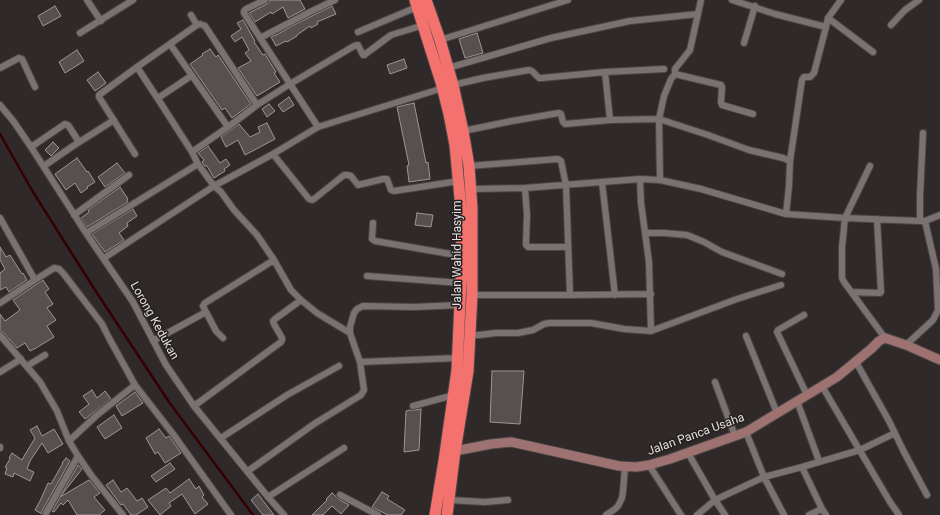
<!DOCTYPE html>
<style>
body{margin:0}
canvas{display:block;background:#2f2929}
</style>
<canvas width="940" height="515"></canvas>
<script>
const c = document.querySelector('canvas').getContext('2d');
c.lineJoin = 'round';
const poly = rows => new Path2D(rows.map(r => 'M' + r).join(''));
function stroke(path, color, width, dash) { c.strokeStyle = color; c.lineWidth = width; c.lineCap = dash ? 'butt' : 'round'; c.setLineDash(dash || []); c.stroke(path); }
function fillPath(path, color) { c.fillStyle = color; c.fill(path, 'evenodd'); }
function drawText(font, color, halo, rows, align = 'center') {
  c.font = font + ' Roboto,sans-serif'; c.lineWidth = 3; c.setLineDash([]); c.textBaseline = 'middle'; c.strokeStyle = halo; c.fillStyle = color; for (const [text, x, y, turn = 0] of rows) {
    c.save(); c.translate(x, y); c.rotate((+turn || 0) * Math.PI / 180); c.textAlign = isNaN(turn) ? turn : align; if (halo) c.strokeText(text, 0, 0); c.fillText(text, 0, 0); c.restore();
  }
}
stroke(poly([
 [0,134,33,192,93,287,169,402,253,515]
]), '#330002', 2.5);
const building = poly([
 [270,0,300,0,305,9,288,18,283,7,272,14,271,12,255,22,249,13,267,4,270,0],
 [55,6,61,16,43,26,38,16,55,6],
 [332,6,336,14,317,22,318,24,311,28,310,26,297,35,297,36,287,42,286,41,276,46,271,37,278,34,292,26,332,6],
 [243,20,255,41,254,42,263,55,265,54,276,72,274,73,280,82,257,96,238,68,251,61,245,53,249,50,242,37,235,42,231,36,241,29,237,23,243,20],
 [477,33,483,53,465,58,459,39,477,33],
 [210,49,216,57,218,55,251,104,232,118,225,108,222,110,190,64,203,55,202,54,210,49],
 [77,50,84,61,65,73,59,62,77,50],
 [404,59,407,68,390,74,387,65,404,59],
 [98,72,106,83,95,91,87,80,98,72],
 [289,97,294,105,283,112,278,105,289,97],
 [414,103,426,163,428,162,430,179,409,182,407,166,409,165,397,107,414,103],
 [269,104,275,111,267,117,262,109,269,104],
 [267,123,275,139,245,155,238,140,226,147,221,137,239,124,250,137,260,132,258,127,267,123],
 [53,142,59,148,51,156,45,150,53,142],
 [208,146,220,163,226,159,230,165,224,169,225,171,214,178,207,166,205,166,202,162,204,160,198,153,208,146],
 [77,158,87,172,88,171,95,182,87,187,88,188,81,193,75,183,66,190,55,174,77,158],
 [117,163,125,173,105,187,98,177,117,163],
 [120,187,128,199,127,200,128,202,87,227,81,218,89,212,88,210,120,187],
 [133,209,137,216,127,223,128,226,119,233,124,240,105,252,92,234,133,209],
 [417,213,433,215,431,227,415,225,417,213],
 [0,247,6,257,10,255,22,274,23,273,27,280,9,292,6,287,0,290,0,273,5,269,0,260,0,247],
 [43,280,49,289,45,292,53,304,47,308,56,320,47,326,54,337,36,348,30,351,25,343,17,348,3,332,0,331,0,314,5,321,20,310,13,300,43,280],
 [492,371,524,371,520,424,490,422,492,371],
 [92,390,97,398,105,391,111,399,85,419,79,412,89,404,83,396,92,390],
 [135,392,143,403,122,416,116,406,135,392],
 [421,409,419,450,404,452,406,411,410,410,414,410,421,409],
 [114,415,122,428,105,439,97,427,114,415],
 [37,426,42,436,54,429,63,444,48,453,42,443,30,461,27,469,34,472,30,481,14,473,13,477,5,474,7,468,5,467,10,459,9,458,12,453,22,460,23,458,35,438,30,430,37,426],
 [159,429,166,438,169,436,181,453,165,463,158,452,155,454,146,438,159,429],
 [66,458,70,461,42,511,42,514,35,510,40,501,48,483,51,484,63,463,62,463,66,458],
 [170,463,175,469,156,482,151,476,170,463],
 [78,465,82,469,60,497,89,480,100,493,94,497,105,510,99,515,77,515,68,500,63,505,61,503,54,512,52,511,78,465],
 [189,479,196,489,199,486,204,495,202,497,208,504,195,514,182,494,169,503,171,506,160,515,148,500,166,488,170,493,189,479],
 [113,480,121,492,127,488,137,501,142,498,148,507,136,515,131,515,123,504,121,505,106,485,113,480],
 [382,492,389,496,387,499,405,510,401,515,388,515,372,507,382,492],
 [332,493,340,500,349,505,341,514,332,506,323,515,312,515,327,500,326,499,332,493],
 [258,494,274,515,263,515,251,500,258,494]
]);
fillPath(building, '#56504f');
stroke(building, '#9c9595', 1);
const street = poly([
 [87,0,101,21],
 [265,0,246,9,244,11,244,13,318,127],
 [732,0,775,14,826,27],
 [191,15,197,25],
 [828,18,873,52],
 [891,25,905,10,919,0],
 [358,32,417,7],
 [80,33,133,0],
 [260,38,308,13,335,0],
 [440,40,568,0],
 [744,43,755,6],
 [170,44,228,127],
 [137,67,158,99,192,152,198,164,214,186,221,192,234,210,257,235,274,260,291,290,301,300,317,313,350,333,360,362,364,390,361,395,314,424,248,471],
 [0,68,17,59,19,58,22,59,35,87],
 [448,68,551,38,630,21,698,14],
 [605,72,610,120],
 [675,74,721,85,722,87,721,102,722,105,753,114],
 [453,85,483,78,529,70,532,71,539,78,542,78,605,72,664,69],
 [158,98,191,76],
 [0,105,14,122,31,147,86,233,133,302,166,365,194,406,268,497,284,515],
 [257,105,290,84,354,46,358,45,363,55,364,55,391,35,424,25],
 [463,131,512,121,559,113,561,114,563,122,565,124,610,120,659,119,708,135,749,150,783,158,790,161],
 [31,147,65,124,68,125,79,142],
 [135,154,99,97,99,95,137,67,197,25,200,24,205,26,257,105,228,127,192,152],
 [273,154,309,199,312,200,314,199,344,175,347,175,351,176,358,185,383,179,387,179,391,190,394,191,459,181],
 [44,166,73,146,114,120],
 [469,166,558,159,561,161,566,185,570,295,472,295],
 [870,166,845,218,842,247,842,278,844,282,885,338],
 [640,179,641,203,649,262,651,331],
 [660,180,659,119,664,96,671,79,675,74,675,69,690,50,701,0],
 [602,182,615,295],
 [525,188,527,215,526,243,526,245,528,247,567,247],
 [471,189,525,188,640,179,660,180,701,189,786,214,845,218,920,221,925,221,940,215],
 [786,214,789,186,790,161,802,80,804,77,810,77,814,73,826,27,828,18,841,0],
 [74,215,129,175],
 [0,218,35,280,0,303],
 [920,221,920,196,923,133],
 [373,223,372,239,375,241,462,256],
 [86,233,198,164],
 [645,233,664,233,687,235,704,242,722,252,782,274],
 [104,258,214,186,273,154,318,127,443,88],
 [367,276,461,283],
 [35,280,54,268,59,269,63,273,102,324,109,338,135,385,173,434,231,515],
 [852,292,880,293,881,292,877,219],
 [570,295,651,294],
 [206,312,203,306,205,303,274,260],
 [804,315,778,330,777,332,807,395],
 [350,333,350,327,354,313,357,309,363,306,414,307,460,305],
 [0,335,40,382,57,411,69,441,78,456,91,475,123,515],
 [470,335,479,335,496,333,518,333,533,330,544,324,549,323,591,323,624,329,651,331,737,299,781,285],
 [746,336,777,413],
 [153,341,206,312,216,331,223,338],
 [906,345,933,320,938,310,936,269,925,221],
 [360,362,458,358],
 [856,362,889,421,904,452,927,495],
 [27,366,45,355],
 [0,372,21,359],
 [715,382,735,436],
 [822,386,890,502,899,515],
 [797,401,819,461],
 [194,406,281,342,282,340,282,338,274,324,273,321,275,319,301,300],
 [413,406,454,395],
 [746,432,764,477,784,515],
 [221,438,287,395,339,366],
 [69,441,97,415,135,385],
 [0,448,0,447],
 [688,453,715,500,697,515],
 [649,465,681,515],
 [802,467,822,509],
 [340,495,378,515],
 [268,497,344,448],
 [449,500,485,502,508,500],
 [46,513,78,456],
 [606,515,615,509,618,506,622,498,623,491,625,467],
 [725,515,715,500,764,477,802,467,860,450,895,433],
 [809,515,822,509,826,515]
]);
const secondary = poly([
 [455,451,491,444,511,442,534,447,619,466,636,467,649,465,670,459,746,432,837,377,871,349,879,341,885,338,906,345,940,360]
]);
const highway = poly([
 [415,0,441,82,449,114,455,145,461,209,462,256,457,370,444,461,435,515],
 [426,0,440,40,453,85,463,131,469,166,472,208,472,295,468,371,455,451,447,515]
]);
stroke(street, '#4c4746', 8);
stroke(secondary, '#4c4746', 11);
stroke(highway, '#4c4746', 13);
stroke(street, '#797271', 6);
stroke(secondary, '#9e7270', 9);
stroke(highway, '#f3726e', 11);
drawText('12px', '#e2dede', '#25201f', [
 ["Jalan Wahid Hasyim",458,255,-90],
 ["Lorong Kedukan",154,321,61],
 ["Jalan Panca Usaha",696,435,-20]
]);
</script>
